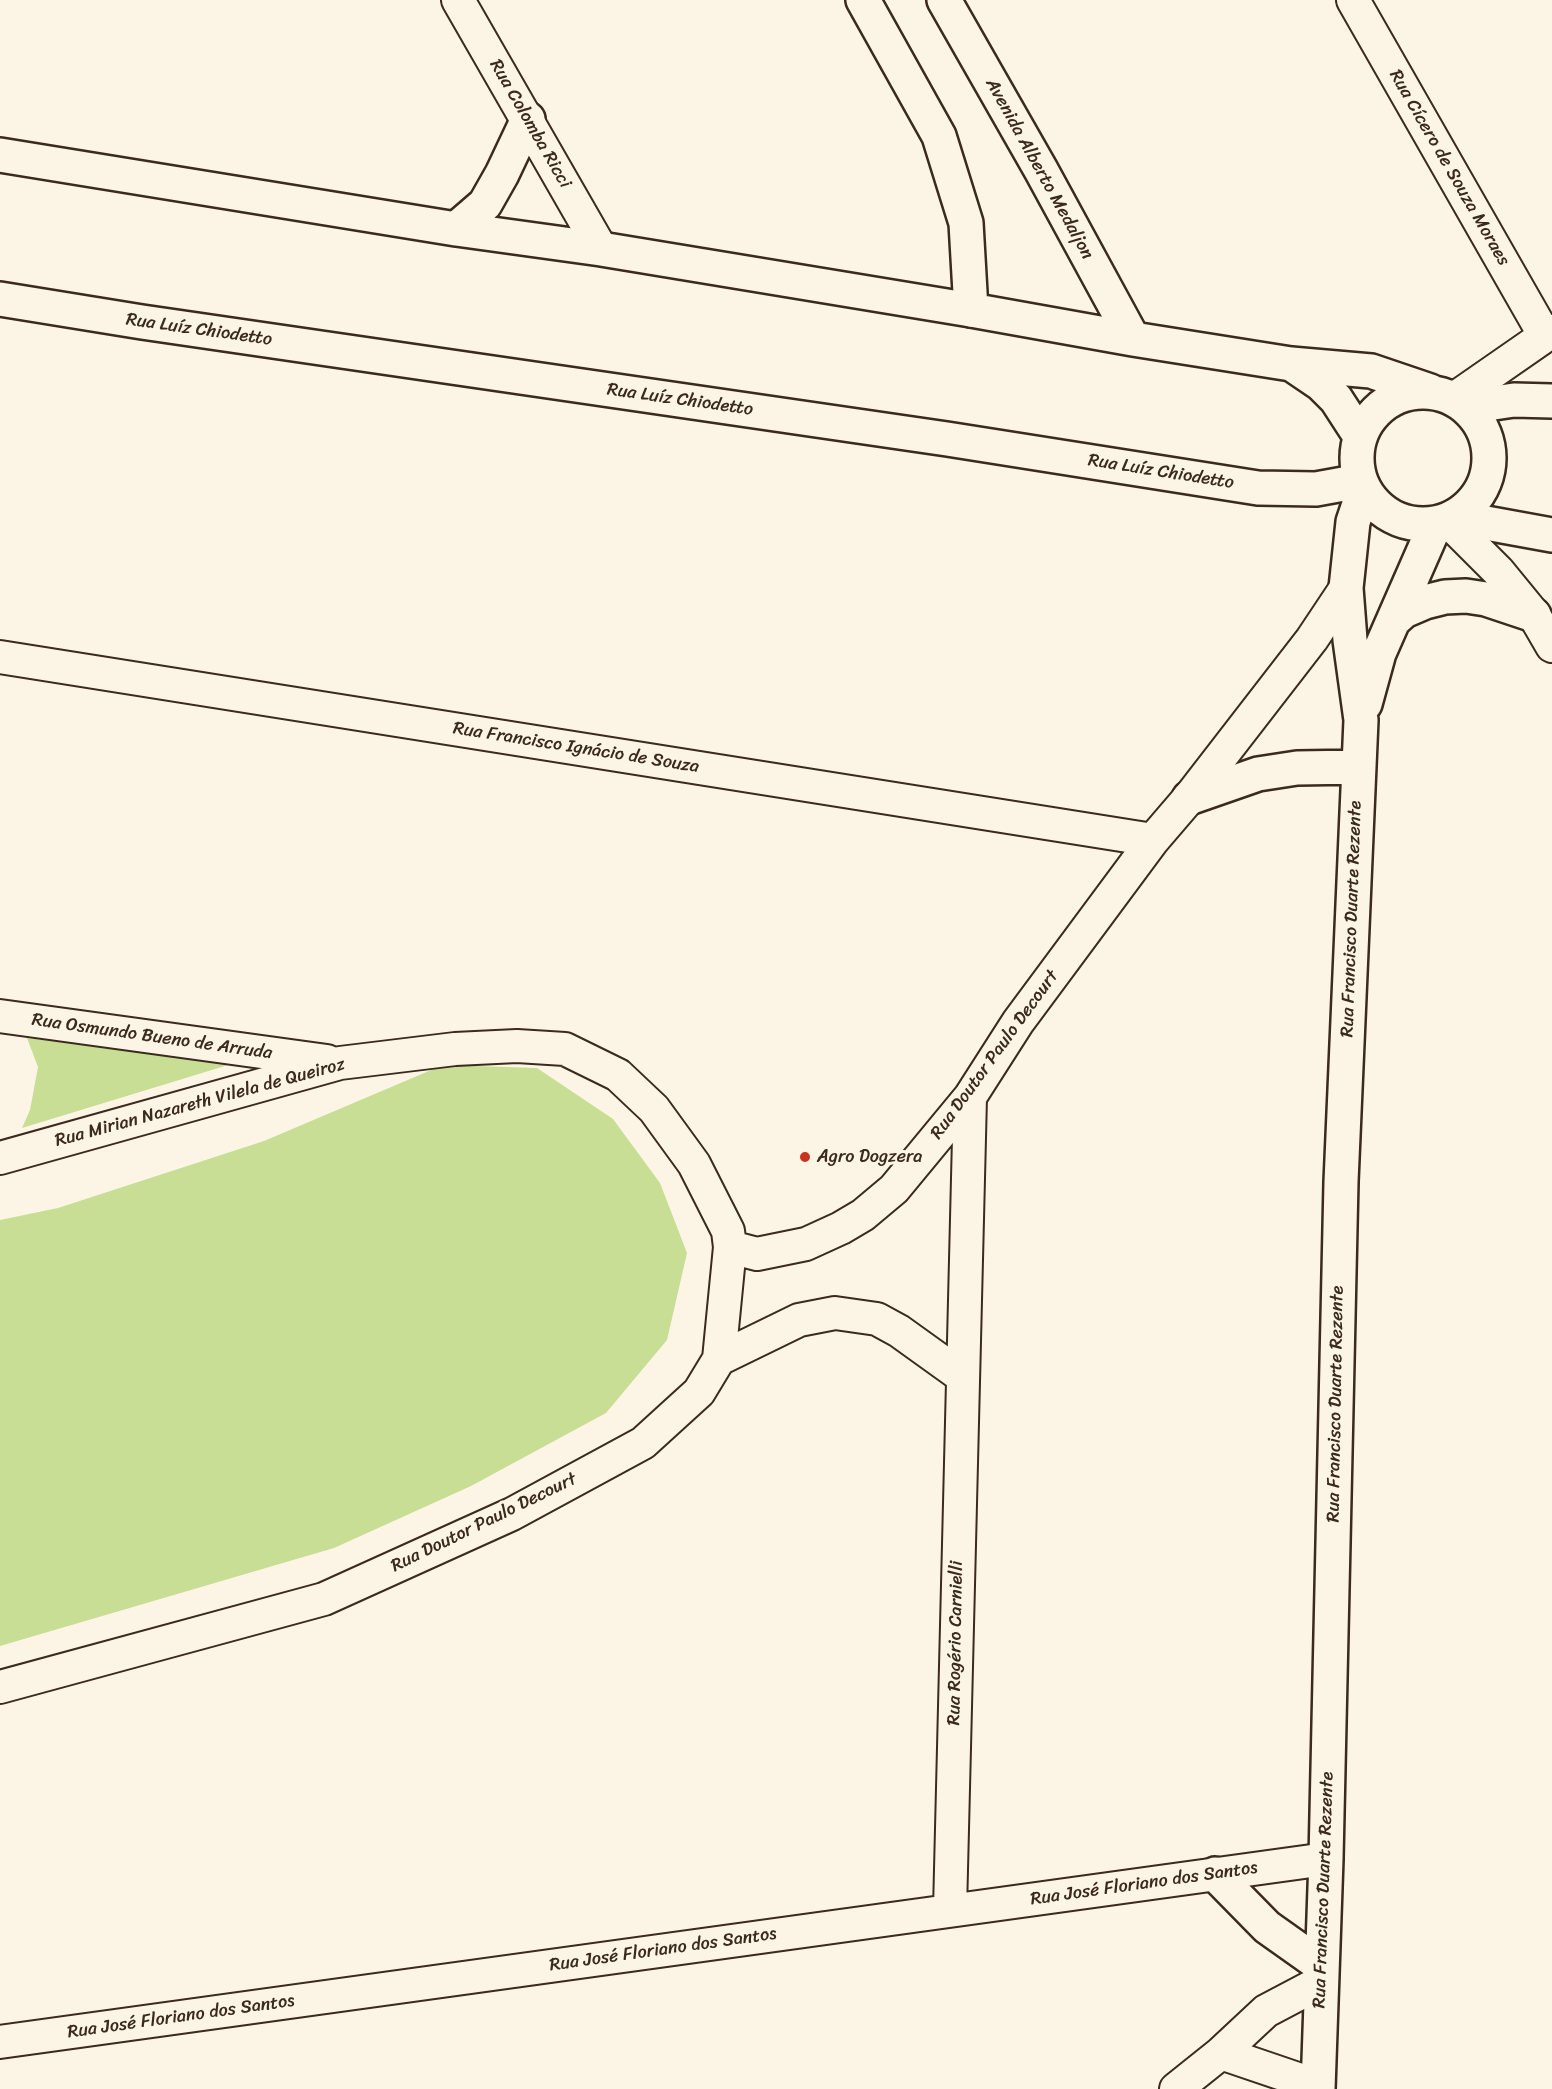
<!DOCTYPE html>
<meta charset="utf-8">
<style>
body{margin:0}
canvas{display:block;background:#fcf5e5}
</style>
<canvas width="1552" height="2089"></canvas>
<script>
const c = document.querySelector('canvas').getContext('2d');
c.lineJoin = 'round';
function fillPath(path, color) { c.fillStyle = color; c.fill(path, 'evenodd'); }
const poly = rows => new Path2D(rows.map(r => 'M' + r).join(''));
function stroke(path, color, width, dash) { c.strokeStyle = color; c.lineWidth = width; c.lineCap = dash ? 'butt' : 'round'; c.setLineDash(dash || []); c.stroke(path); }
function drawText(font, color, halo, rows, align = 'center') {
  c.font = font + ' Sriracha,sans-serif'; c.lineWidth = 6; c.setLineDash([]); c.textBaseline = 'middle'; c.strokeStyle = halo; c.fillStyle = color; for (const [text, x, y, turn = 0] of rows) {
    c.save(); c.translate(x, y); c.rotate((+turn || 0) * Math.PI / 180); c.textAlign = isNaN(turn) ? turn : align; if (halo) c.strokeText(text, 0, 0); c.fillText(text, 0, 0); c.restore();
  }
}
fillPath(poly([
 [27,1038,238,1062,22,1128,30,1110,38,1067],
 [443,1065,537,1068,613,1119,660,1183,687,1253,667,1340,606,1413,471,1486,334,1548,0,1646,0,1220,58,1208,264,1141]
]), '#c7de94');
const minor = poly([
 [458,0,601,249],
 [1353,0,1545,336],
 [1454,399,1552,331],
 [1447,520,1498,571,1534,615,1552,646],
 [0,657,1153,840],
 [0,1016,327,1061],
 [0,1158,340,1063,455,1049,517,1046,565,1049,618,1075,654,1109,694,1164,728,1231,730,1247],
 [719,1359,799,1320,835,1313,877,1319,899,1331,963,1377],
 [0,1687,324,1599,512,1514,643,1443,699,1392,719,1359,730,1247,757,1254,806,1244,841,1228,863,1215,894,1189,970,1097,1018,1022,1153,840,1189,798,1312,639,1346,588],
 [950,1910,970,1097],
 [0,2042,1326,1859],
 [1221,2053,1318,2086],
 [1176,2089,1221,2053,1266,2011,1321,1982]
]);
const tertiary = poly([
 [0,155,456,229,601,249,971,310],
 [456,229,485,204,502,174,528,119],
 [0,299,142,322,947,439,1258,488,1316,489,1360,481],
 [1467,407,1514,400,1552,401],
 [1453,517,1552,535]
]);
const primary = poly([
 [863,0,939,136,966,223,971,310,1133,339,1291,364,1371,371,1430,391],
 [944,0,1041,170,1133,339],
 [1293,365,1321,384,1336,399,1360,436],
 '1357 458a66 66 0 1 1 132 0a66 66 0 1 1-132 0Z',
 [1393,621,1404,611,1425,602,1445,597,1466,596,1486,599,1534,615],
 [1365,704,1379,653,1436,523],
 [1189,798,1258,774,1297,768,1359,767],
 [1215,1874,1267,1927,1322,1966],
 [1318,2089,1326,1859,1341,1182,1361,720,1350,640,1346,588,1353,522,1364,489]
]);
stroke(minor, '#3b2a1e', 36);
stroke(tertiary, '#3b2a1e', 38);
stroke(primary, '#3b2a1e', 38);
stroke(minor, '#fcf5e5', 32);
stroke(tertiary, '#fcf5e5', 33);
stroke(primary, '#fcf5e5', 33);
for (const [x, y, r, color] of [
 [805,1157,6,"#c8321e"]
]) { const dot = new Path2D(); dot.arc(x, y, r, 0, 2 * Math.PI); c.fillStyle = color; c.fill(dot); stroke(dot, '#fcf5e5', 2); }
drawText('18px', '#3b2a1e', '#fcf5e5', [
 ["Rua Colomba Ricci",530,124,60],
 ["Rua Cícero de Souza Moraes",1449,168,60],
 ["Avenida Alberto Medaljon",1039,169,61],
 ["Rua Luíz Chiodetto",199,330,8],
 ["Rua Luíz Chiodetto",680,400,8],
 ["Rua Luíz Chiodetto",1161,472,9],
 ["Rua Francisco Ignácio de Souza",576,748,9],
 ["Rua Francisco Duarte Rezente",1352,919,-88],
 ["Rua Osmundo Bueno de Arruda",152,1037,8],
 ["Rua Doutor Paulo Decourt",995,1055,-54],
 ["Rua Mirian Nazareth Vilela de Queiroz",200,1103,-15],
 ["Rua Francisco Duarte Rezente",1336,1404,-89],
 ["Rua Doutor Paulo Decourt",484,1523,-26],
 ["Rua Rogério Carnielli",956,1643,-89],
 ["Rua José Floriano dos Santos",1144,1884,-8],
 ["Rua Francisco Duarte Rezente",1324,1890,-88],
 ["Rua José Floriano dos Santos",663,1950,-8],
 ["Rua José Floriano dos Santos",181,2017,-8]
]);
drawText('18px', '#3b2a1e', '#fcf5e5', [
 ["Agro Dogzera",817,1157]
], 'left');
</script>
